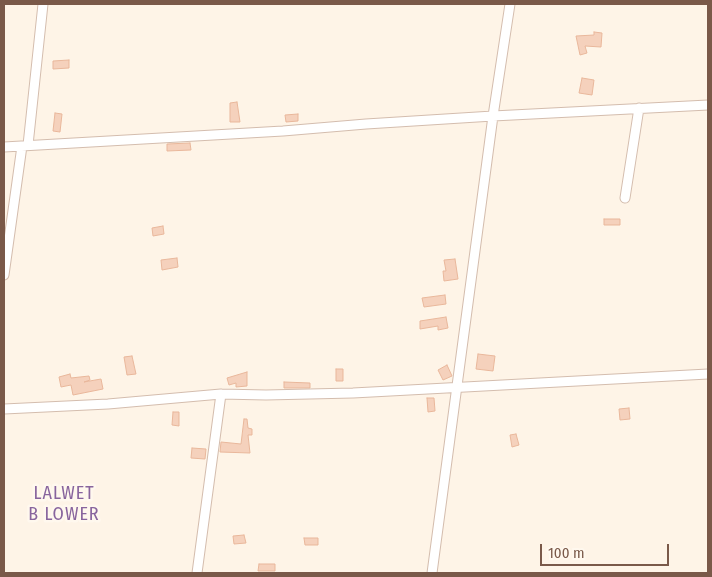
<!DOCTYPE html>
<style>
body{margin:0}
#map{position:relative;width:712px;height:577px;overflow:hidden;background:#fef4e7;font-family:"Fira Sans Condensed",sans-serif}
canvas{display:block}
.frame{position:absolute;inset:0;border:5px solid #7a5949;pointer-events:none}
.scale{position:absolute;left:540px;top:544px;width:129px;height:22px;box-sizing:border-box;border:2px solid #7a5949;border-top:0;padding-left:6px;font-size:15px;line-height:18px;white-space:nowrap;color:#7a5949;-webkit-text-stroke:4px #fff8ee;paint-order:stroke}
</style>
<div id="map">
<canvas width="712" height="577"></canvas>
<div class="frame"></div>
<div class="scale">100 m</div>
</div>
<script>
const c = document.querySelector('canvas').getContext('2d');
c.lineJoin = 'round';
function fillPath(path, color) { c.fillStyle = color; c.fill(path, 'evenodd'); }
const poly = rows => new Path2D(rows.map(r => 'M' + r).join(''));
function stroke(path, color, width, dash) { c.strokeStyle = color; c.lineWidth = width; c.lineCap = dash ? 'butt' : 'round'; c.setLineDash(dash || []); c.stroke(path); }
function drawText(font, color, halo, rows, align = 'center') {
  c.font = font + ' "Fira Sans Condensed",sans-serif'; c.lineWidth = 5; c.setLineDash([]); c.textBaseline = 'middle'; c.strokeStyle = halo; c.fillStyle = color; for (const [text, x, y, turn = 0] of rows) {
    c.save(); c.translate(x, y); c.rotate((+turn || 0) * Math.PI / 180); c.textAlign = isNaN(turn) ? turn : align; if (halo) c.strokeText(text, 0, 0); c.fillText(text, 0, 0); c.restore();
  }
}
const building = poly([
 [594,32,602,33,601,47,585,46,587,53,580,55,576,36,594,35,594,32],
 [69,60,69,68,53,69,53,61,69,60],
 [582,78,594,80,592,95,579,93,582,78],
 [237,102,240,122,230,122,230,103,237,102],
 [55,113,62,114,60,132,53,131,55,113],
 [298,114,298,121,286,122,285,115,298,114],
 [190,143,191,150,167,151,167,144,190,143],
 [604,219,620,219,620,225,604,225,604,219],
 [163,226,164,234,153,236,152,228,163,226],
 [177,258,178,267,162,270,161,260,177,258],
 [455,259,458,279,444,281,443,271,446,271,444,260,455,259],
 [445,295,446,304,424,307,422,298,445,295],
 [446,317,448,328,438,330,438,326,420,329,420,321,446,317],
 [478,354,495,356,493,371,476,369,478,354],
 [132,356,136,374,127,375,124,357,132,356],
 [447,365,452,376,443,380,438,370,447,365],
 [336,369,343,369,343,381,336,381,336,369],
 [247,372,247,386,236,387,236,383,229,385,227,378,247,372],
 [70,374,71,378,89,376,90,380,84,382,101,379,103,389,73,395,71,385,61,387,59,377,70,374],
 [284,382,310,383,310,388,284,388,284,382],
 [427,398,434,398,435,411,428,412,427,398],
 [629,408,630,419,620,420,619,409,629,408],
 [173,412,179,412,179,426,172,425,173,412],
 [244,419,247,419,248,428,252,429,252,435,248,435,250,453,220,452,221,442,241,444,244,419],
 [516,434,519,445,512,447,510,435,516,434],
 [192,448,206,449,205,459,191,458,192,448],
 [244,535,246,543,234,544,233,536,244,535],
 [304,538,318,538,318,545,305,545,304,538],
 [259,564,275,564,275,571,258,571,259,564]
]);
fillPath(building, '#f5d1bc');
stroke(building, '#e9b79b', 1);
const street = poly([
 [28,145,43,4],
 [4,147,283,131,366,124,493,116,708,105],
 [625,198,639,108],
 [4,275,22,146],
 [4,409,108,404,221,394,266,395,353,393,708,374],
 [197,573,221,394],
 [432,573,493,116,510,4]
]);
stroke(street, '#d4bdae', 11);
stroke(street, '#fff', 9);
c.letterSpacing = '1px';
drawText('18px', '#88649d', '#fff8ee', [
 ["LALWET",64,494],
 ["B LOWER",64,515]
]);
c.letterSpacing = '0px';
</script>
